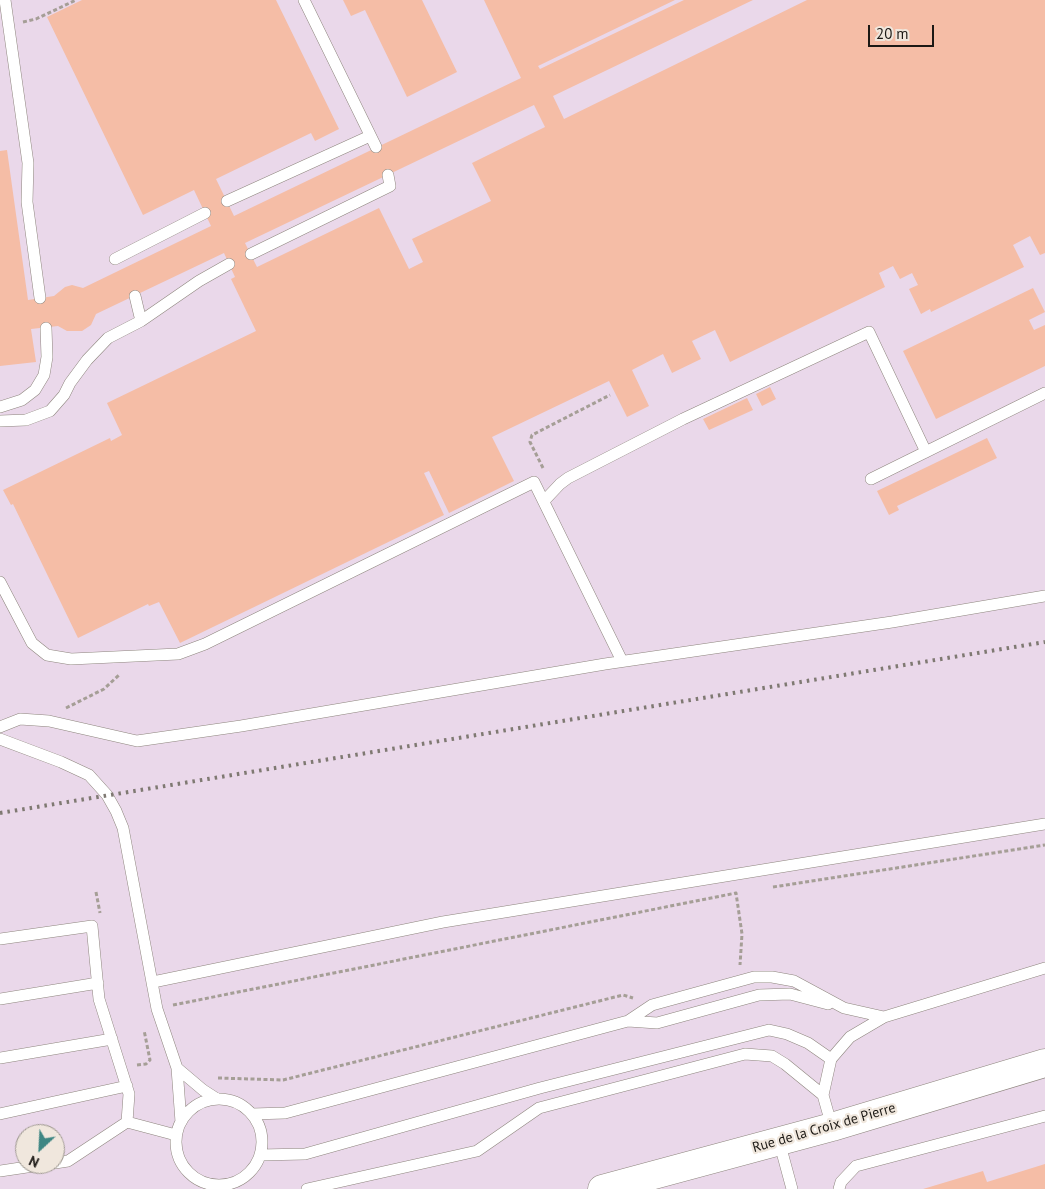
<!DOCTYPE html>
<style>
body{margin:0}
#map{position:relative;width:1045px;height:1189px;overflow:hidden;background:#f0e7dd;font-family:"PT Sans",sans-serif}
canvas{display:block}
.north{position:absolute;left:15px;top:1124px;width:50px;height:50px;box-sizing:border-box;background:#f0e7dd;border:1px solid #9b958d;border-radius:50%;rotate:205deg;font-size:14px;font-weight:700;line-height:20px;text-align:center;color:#1c1915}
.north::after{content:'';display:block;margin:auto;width:18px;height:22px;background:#3e8683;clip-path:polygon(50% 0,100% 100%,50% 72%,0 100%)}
.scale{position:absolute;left:868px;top:25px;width:66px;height:22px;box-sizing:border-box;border:2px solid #1c1915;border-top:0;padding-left:6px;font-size:15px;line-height:18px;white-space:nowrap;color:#1c1915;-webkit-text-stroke:4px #f0e7dd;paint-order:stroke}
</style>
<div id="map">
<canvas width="1045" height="1189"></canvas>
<div class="north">N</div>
<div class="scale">20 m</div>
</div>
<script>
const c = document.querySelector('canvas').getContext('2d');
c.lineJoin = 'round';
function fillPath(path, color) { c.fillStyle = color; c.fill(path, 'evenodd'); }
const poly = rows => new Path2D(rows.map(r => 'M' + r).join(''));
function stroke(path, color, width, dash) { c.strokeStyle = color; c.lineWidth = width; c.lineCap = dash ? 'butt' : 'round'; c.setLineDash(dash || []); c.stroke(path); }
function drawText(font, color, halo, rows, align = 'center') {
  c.font = font + ' "PT Sans",sans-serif'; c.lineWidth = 4.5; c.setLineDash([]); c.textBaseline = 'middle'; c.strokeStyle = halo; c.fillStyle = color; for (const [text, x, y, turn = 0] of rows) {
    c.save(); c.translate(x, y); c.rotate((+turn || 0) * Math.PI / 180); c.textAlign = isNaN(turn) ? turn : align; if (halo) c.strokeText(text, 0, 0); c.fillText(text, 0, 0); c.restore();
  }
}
fillPath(poly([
 [0,0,1045,0,1045,1189,0,1189],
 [25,1134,55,1134,55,1164,25,1164]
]), '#ead8ea');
fillPath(poly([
 [82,0,276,0,339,129,315,141,311,133,216,179,234,216,521,78,484,0,675,0,538,66,540,69,684,0,753,0,553,96,564,119,807,0,1045,0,1045,253,1040,255,1030,236,1013,245,1024,267,931,312,930,309,921,314,909,289,918,285,912,273,900,279,893,266,879,273,885,287,730,362,715,330,692,341,701,359,672,373,663,354,632,370,649,406,627,417,609,381,492,437,514,481,449,513,429,471,424,473,444,515,180,643,159,602,149,606,148,604,78,638,13,504,11,505,3,490,110,438,111,441,122,435,107,403,256,331,231,279,235,277,224,253,96,314,91,325,82,331,67,331,58,326,31,329,36,362,0,366,0,151,7,150,28,300,54,296,65,287,72,285,83,288,211,226,194,190,143,215,47,17],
 [534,105,545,127,472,163,491,201,412,239,423,262,409,269,379,208,257,267,245,243],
 [343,0,422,0,457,72,407,97,365,10,351,16],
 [1033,288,1045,312,1029,320,1034,330,1045,325,1045,366,936,419,903,351],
 [770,387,776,399,762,406,756,394],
 [747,398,753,410,709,430,703,419],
 [987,438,997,458,897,506,899,510,889,515,877,491],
 [1045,1164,1045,1189,923,1189,983,1171,987,1182]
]), '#f5bda6');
const service = poly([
 [5,0,28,163,27,202,40,298],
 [304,0,376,147],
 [227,201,370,136],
 [251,254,390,186,388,175],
 [115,259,205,213],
 [135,296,141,321],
 [0,407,22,400,35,390,44,375,47,357,46,328],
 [0,421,26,420,50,411,64,395,70,383,87,360,108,338,141,321,199,281,229,264],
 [871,479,1045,393],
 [544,501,560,484,568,478,683,419,869,332,926,452],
 [0,582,32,643,47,655,71,659,178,654,205,644,534,482,622,661],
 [0,727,20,719,49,721,137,741,241,726,605,664,892,622,1045,596],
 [0,739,61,762,89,775,107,795,116,811,123,828,157,1009,177,1068,181,1122],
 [0,939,92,926,99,999,129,1094,127,1122],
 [153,982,443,922,1045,824],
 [0,999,98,983],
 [628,1021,657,1023,759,995,790,994,828,1004],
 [0,1058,112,1039],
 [177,1068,203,1090,217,1099],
 [823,1095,831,1059,850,1037,884,1017],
 '176 1142a43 43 0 1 1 86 0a43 43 0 1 1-86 0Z',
 [0,1114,127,1086],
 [252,1114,285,1113,628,1021,652,1005,754,977,772,977,794,981,844,1008,884,1017,1045,968],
 [779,1141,792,1189],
 [260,1155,305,1154,540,1088,769,1030,787,1034,808,1043,831,1059],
 [55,1163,68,1161,127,1122,176,1135],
 [0,1171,47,1164],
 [307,1189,477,1151,539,1108,745,1054,772,1056,785,1064,823,1095,832,1127],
 [839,1189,841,1182,856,1166,1045,1116]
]);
const secondary = poly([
 [602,1189,832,1127,1045,1063]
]);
stroke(service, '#8e867e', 12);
stroke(secondary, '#8e867e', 29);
stroke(poly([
 [23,22,36,19,76,0],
 [543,468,530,442,532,435,610,395],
 [66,708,104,689,120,674],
 [773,887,1045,845],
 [96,892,100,913],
 [173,1005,736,893,742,934,740,965],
 [137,1065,146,1064,150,1060,144,1030],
 [218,1078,283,1080,623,995,633,998]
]), '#a59e96', 3, [4, 2.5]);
stroke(service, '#fff', 11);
stroke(secondary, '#fff', 28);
stroke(poly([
 [0,813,1045,642]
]), '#7f7972', 4, [2.5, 5]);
drawText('14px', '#1c1915', '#f0e7dd', [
 ["Rue de la Croix de Pierre",824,1128,-16]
]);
</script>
